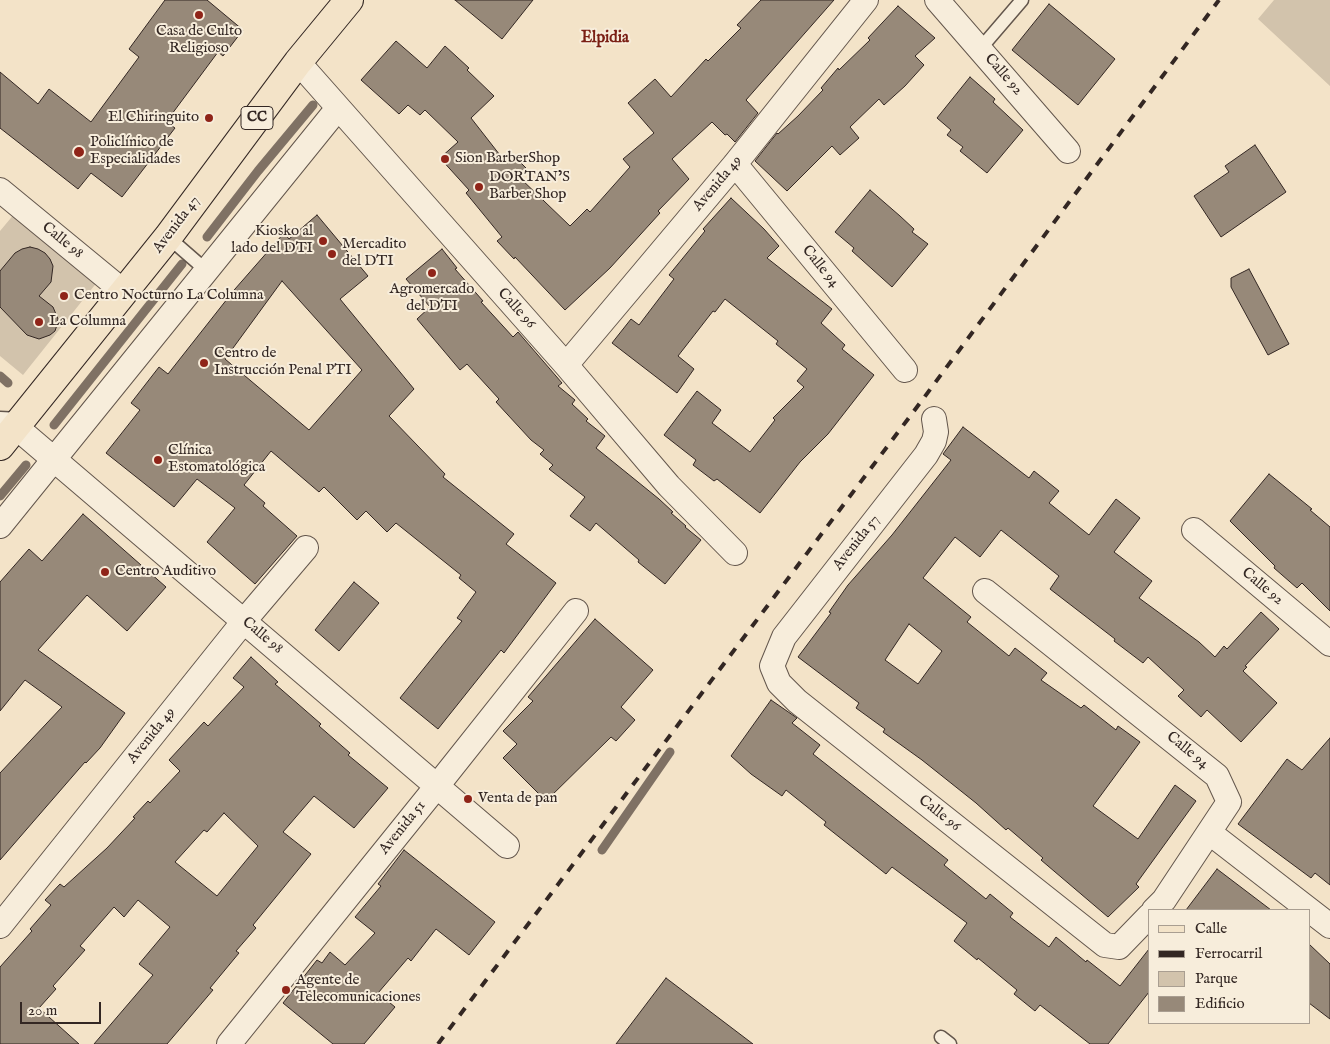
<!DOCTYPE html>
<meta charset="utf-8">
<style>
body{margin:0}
#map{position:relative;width:1330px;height:1044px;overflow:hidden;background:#f3e3c8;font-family:"IM FELL English",serif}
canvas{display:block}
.legend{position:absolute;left:1148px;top:909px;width:162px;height:115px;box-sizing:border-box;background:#f7eddb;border:1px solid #a99e91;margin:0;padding:6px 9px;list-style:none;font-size:15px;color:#332723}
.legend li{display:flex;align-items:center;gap:10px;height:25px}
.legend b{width:25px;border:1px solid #a99e91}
.scale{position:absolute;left:20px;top:1002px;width:81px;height:22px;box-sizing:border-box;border:2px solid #332723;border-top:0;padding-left:6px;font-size:15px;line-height:18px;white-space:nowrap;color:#332723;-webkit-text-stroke:4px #f7eddb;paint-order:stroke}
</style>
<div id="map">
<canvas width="1330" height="1044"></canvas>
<ul class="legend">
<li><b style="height:6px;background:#f3e3c8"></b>Calle</li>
<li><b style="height:6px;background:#332723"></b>Ferrocarril</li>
<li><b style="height:14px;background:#d2c3ac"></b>Parque</li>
<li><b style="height:14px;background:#978979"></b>Edificio</li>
</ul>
<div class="scale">20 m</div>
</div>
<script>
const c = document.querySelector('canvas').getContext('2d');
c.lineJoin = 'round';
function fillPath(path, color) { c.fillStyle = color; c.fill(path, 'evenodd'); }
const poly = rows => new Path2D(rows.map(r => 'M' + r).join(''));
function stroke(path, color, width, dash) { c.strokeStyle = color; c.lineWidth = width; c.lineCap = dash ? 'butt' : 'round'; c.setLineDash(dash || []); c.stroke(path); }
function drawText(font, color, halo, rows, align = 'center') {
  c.font = font + ' "IM FELL English",serif'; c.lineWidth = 4; c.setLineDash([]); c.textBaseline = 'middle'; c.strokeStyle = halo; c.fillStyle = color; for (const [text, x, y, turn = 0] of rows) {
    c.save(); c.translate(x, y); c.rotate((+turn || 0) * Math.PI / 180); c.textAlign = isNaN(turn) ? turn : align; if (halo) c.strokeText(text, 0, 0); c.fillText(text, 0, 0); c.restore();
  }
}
fillPath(poly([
 [1274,0,1330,0,1330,86,1258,19],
 [15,213,98,281,23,375,0,356,0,231]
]), '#d2c3ac');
stroke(poly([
 [207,237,258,171,313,105],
 [0,376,8,383],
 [54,425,182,264],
 [0,496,26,465],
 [602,850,670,752]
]), '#7f7164', 9);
const building = poly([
 [165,0,207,0,243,30,223,56,218,52,166,122,175,128,122,197,91,173,78,189,0,128,0,72,38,104,49,89,91,122,139,57,129,49,165,0],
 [455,0,533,0,502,39,455,0],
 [761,0,834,0,746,100,758,113,735,142,727,134,725,135,712,122,672,159,689,179,658,211,660,213,610,268,565,310,515,257,514,259,497,241,502,237,466,193,469,190,440,158,458,142,425,110,420,115,408,105,399,114,361,80,396,41,427,68,445,46,469,68,467,70,494,96,471,118,503,159,510,152,526,168,518,176,570,226,587,209,590,212,630,167,623,159,654,133,628,103,655,79,671,97,706,59,708,61,741,28,737,25,761,0],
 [1049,4,1115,59,1078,105,1012,50,1049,4],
 [898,6,935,38,915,56,924,65,905,86,884,105,879,99,850,127,859,138,840,155,832,146,787,191,755,161,777,133,778,134,798,116,823,90,821,88,838,68,839,70,870,40,868,38,898,6],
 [970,77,995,99,993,102,1023,130,987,173,960,151,963,147,947,135,951,130,937,118,970,77],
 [1255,145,1286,192,1221,237,1194,196,1229,172,1225,166,1255,145],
 [870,190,900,216,914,229,912,232,928,244,892,287,852,251,854,248,835,232,870,190],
 [731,198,764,229,779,246,767,258,832,309,821,323,845,345,842,349,874,375,828,434,800,462,760,513,717,479,714,481,693,465,696,460,664,435,697,391,721,410,712,423,750,452,775,420,773,418,804,387,797,381,807,369,776,344,778,341,725,299,715,312,713,311,678,356,694,369,677,393,612,343,631,319,639,325,674,279,669,275,705,231,703,229,731,198],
 [317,215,368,276,340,299,414,389,389,416,445,474,443,477,514,534,506,544,556,583,504,653,501,650,438,729,400,698,462,621,457,618,476,592,459,578,461,575,396,523,387,532,366,511,357,520,324,487,319,492,271,451,244,485,265,503,263,506,297,536,255,584,207,542,235,508,197,479,174,507,106,453,140,410,131,403,159,367,168,374,235,289,284,233,289,239,317,215],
 [282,281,362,370,309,430,225,359,282,281],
 [30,247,38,249,45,253,50,259,53,266,51,282,39,296,53,307,58,319,57,325,55,331,50,335,39,339,27,335,0,307,0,271,15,253,22,249,30,247],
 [442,249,457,268,455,269,483,301,481,302,513,337,518,332,562,383,558,386,575,400,572,404,588,419,586,421,605,436,596,448,659,499,673,512,671,513,686,526,685,527,701,540,665,584,638,562,639,560,596,523,590,531,570,516,585,497,549,469,553,465,540,454,544,450,531,440,496,402,499,399,467,364,460,370,417,319,430,307,406,279,442,249],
 [1249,269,1289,344,1268,355,1231,287,1231,278,1249,269],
 [963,427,1029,478,1034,471,1059,491,1049,503,1089,535,1116,499,1140,518,1114,552,1152,581,1139,598,1199,642,1215,657,1224,646,1227,649,1261,612,1279,629,1245,666,1247,667,1243,671,1277,703,1241,742,1207,710,1201,717,1178,696,1184,690,1148,657,1143,663,1114,641,1115,639,1050,589,1059,576,1001,530,980,557,955,537,923,578,971,617,967,622,1009,656,1015,648,1047,673,1041,680,1081,708,1084,705,1116,730,1118,726,1140,742,1093,806,1138,839,1175,785,1196,801,1136,884,1139,887,1108,917,1041,860,1043,858,1008,828,1006,830,976,803,922,760,883,732,885,729,856,708,859,703,798,657,831,613,829,612,848,585,892,535,951,460,943,454,963,427],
 [909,624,942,651,918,684,885,660,909,624],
 [1269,474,1312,509,1310,510,1330,527,1330,611,1302,583,1297,588,1274,568,1275,566,1230,521,1269,474],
 [83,514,166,587,127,631,87,595,38,650,125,713,100,748,86,763,85,762,0,860,0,773,62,707,25,680,0,711,0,582,29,549,42,561,83,514],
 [354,582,379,603,339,651,315,630,354,582],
 [595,619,653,670,621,707,635,720,616,741,611,737,546,801,503,758,517,744,503,731,533,701,528,697,595,619],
 [251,657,278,682,275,684,321,724,319,726,350,753,348,755,388,788,354,828,314,796,283,832,311,854,253,925,256,928,236,951,239,953,210,988,213,990,167,1044,94,1044,153,975,139,964,170,927,138,900,124,917,114,907,80,946,85,950,53,986,56,989,39,1008,79,1044,0,1044,0,967,32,931,30,929,51,905,45,900,60,884,64,887,107,848,135,818,133,817,148,801,150,803,180,771,169,760,204,722,208,726,244,687,233,678,251,657],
 [224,813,258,846,217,896,175,862,204,830,207,832,224,813],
 [771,700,797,718,792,723,820,745,813,754,948,860,944,865,986,899,990,894,1013,913,1010,917,1049,947,1056,937,1086,962,1087,960,1120,986,1149,949,1149,992,1108,1044,1090,1044,1040,1005,1035,1011,1014,994,1017,990,978,958,977,960,954,941,967,923,892,867,886,874,824,825,826,822,786,790,782,796,751,774,731,756,771,700],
 [1330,738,1330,885,1315,873,1311,878,1238,824,1287,759,1302,770,1330,738],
 [404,850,495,922,469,955,436,929,411,961,408,958,378,993,395,1007,364,1044,333,1044,283,1003,317,960,322,963,330,952,345,965,375,933,355,917,381,886,378,884,404,850],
 [1217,869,1271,910,1186,910,1217,869],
 [1309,944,1330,964,1330,1019,1309,1003,1309,944],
 [666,978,753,1044,616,1044,666,978]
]);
fillPath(building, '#978979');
stroke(building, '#332723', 1);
const service = poly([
 [980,49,1022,0],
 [168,237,207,271],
 [0,418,20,419],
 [941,1037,950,1044]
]);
const minor = poly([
 [937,0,1068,151],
 [298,62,566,365,669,486,735,553],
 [735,164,905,370],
 [0,190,124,292],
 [566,365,735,164,866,0],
 [934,419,936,432,934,441,926,455,784,637,772,666,779,683,797,701,1105,945,1119,947,1149,916],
 [16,427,507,846],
 [0,526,338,108],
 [1194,530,1330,644],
 [985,591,1217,776,1229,802,1164,900,1154,910],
 [1210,833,1330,926],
 [0,926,244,621,306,548],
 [229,1044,437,786,576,611]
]);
const primary = poly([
 [0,446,168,237,298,62,349,0]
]);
stroke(service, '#63564c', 15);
stroke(minor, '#63564c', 26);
stroke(primary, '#332723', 30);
stroke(service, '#f7eddb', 12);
stroke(minor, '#f7eddb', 24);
stroke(primary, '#f3e3c8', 28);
stroke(poly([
 [438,1044,923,399,1219,0]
]), '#332723', 4, [9, 9]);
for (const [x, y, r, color] of [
 [199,15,5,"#8f2418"],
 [209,118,5,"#8f2418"],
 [79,152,6,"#8f2418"],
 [445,159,5,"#8f2418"],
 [479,187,5,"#8f2418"],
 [323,241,5,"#8f2418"],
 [332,254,5,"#8f2418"],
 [432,273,5,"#8f2418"],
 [64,296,5,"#8f2418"],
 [39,322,5,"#8f2418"],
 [204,363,5,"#8f2418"],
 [158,460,5,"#8f2418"],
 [105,572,5,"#8f2418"],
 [468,799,5,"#8f2418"],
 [286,990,5,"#8f2418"]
]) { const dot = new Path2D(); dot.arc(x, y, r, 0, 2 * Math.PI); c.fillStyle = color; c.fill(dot); stroke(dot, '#f7eddb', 2); }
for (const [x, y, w] of [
 [257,118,32]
]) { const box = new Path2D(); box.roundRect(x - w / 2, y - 11.5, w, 23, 4); c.fillStyle = '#f7eddb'; c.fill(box); stroke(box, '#332723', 1); }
drawText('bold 14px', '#332723', null, [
 ["CC",257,118]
]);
drawText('15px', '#332723', '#f7eddb', [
 ["Casa de Culto",199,32,"center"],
 ["Religioso",199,49,"center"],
 ["El Chiringuito",199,118,"right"],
 ["Policlínico de",90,143],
 ["Especialidades",90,160],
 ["Sion BarberShop",455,159],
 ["DORTAN’S",489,178],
 ["Barber Shop",489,195],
 ["Kiosko al",313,232,"right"],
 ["lado del DTI",313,249,"right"],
 ["Mercadito",342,245],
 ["del DTI",342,262],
 ["Agromercado",432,290,"center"],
 ["del DTI",432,307,"center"],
 ["Centro Nocturno La Columna",74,296],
 ["La Columna",49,322],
 ["Centro de",214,354],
 ["Instrucción Penal PTI",214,371],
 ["Clínica",168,451],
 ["Estomatológica",168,468],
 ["Centro Auditivo",115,572],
 ["Venta de pan",478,799],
 ["Agente de",296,981],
 ["Telecomunicaciones",296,998]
], 'left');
drawText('15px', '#332723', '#f7eddb', [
 ["Calle 92",1003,75,49],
 ["Avenida 49",718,184,-50],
 ["Avenida 47",177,225,-53],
 ["Calle 98",62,241,39],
 ["Calle 94",820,267,51],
 ["Calle 96",516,309,48],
 ["Avenida 57",857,543,-52],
 ["Calle 92",1262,587,40],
 ["Calle 98",262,636,40],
 ["Avenida 49",152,736,-51],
 ["Calle 94",1187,751,39],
 ["Calle 96",939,814,38],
 ["Avenida 51",403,828,-51]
]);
drawText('bold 16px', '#7a1f14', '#f7eddb', [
 ["Elpidia",605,39]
]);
</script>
